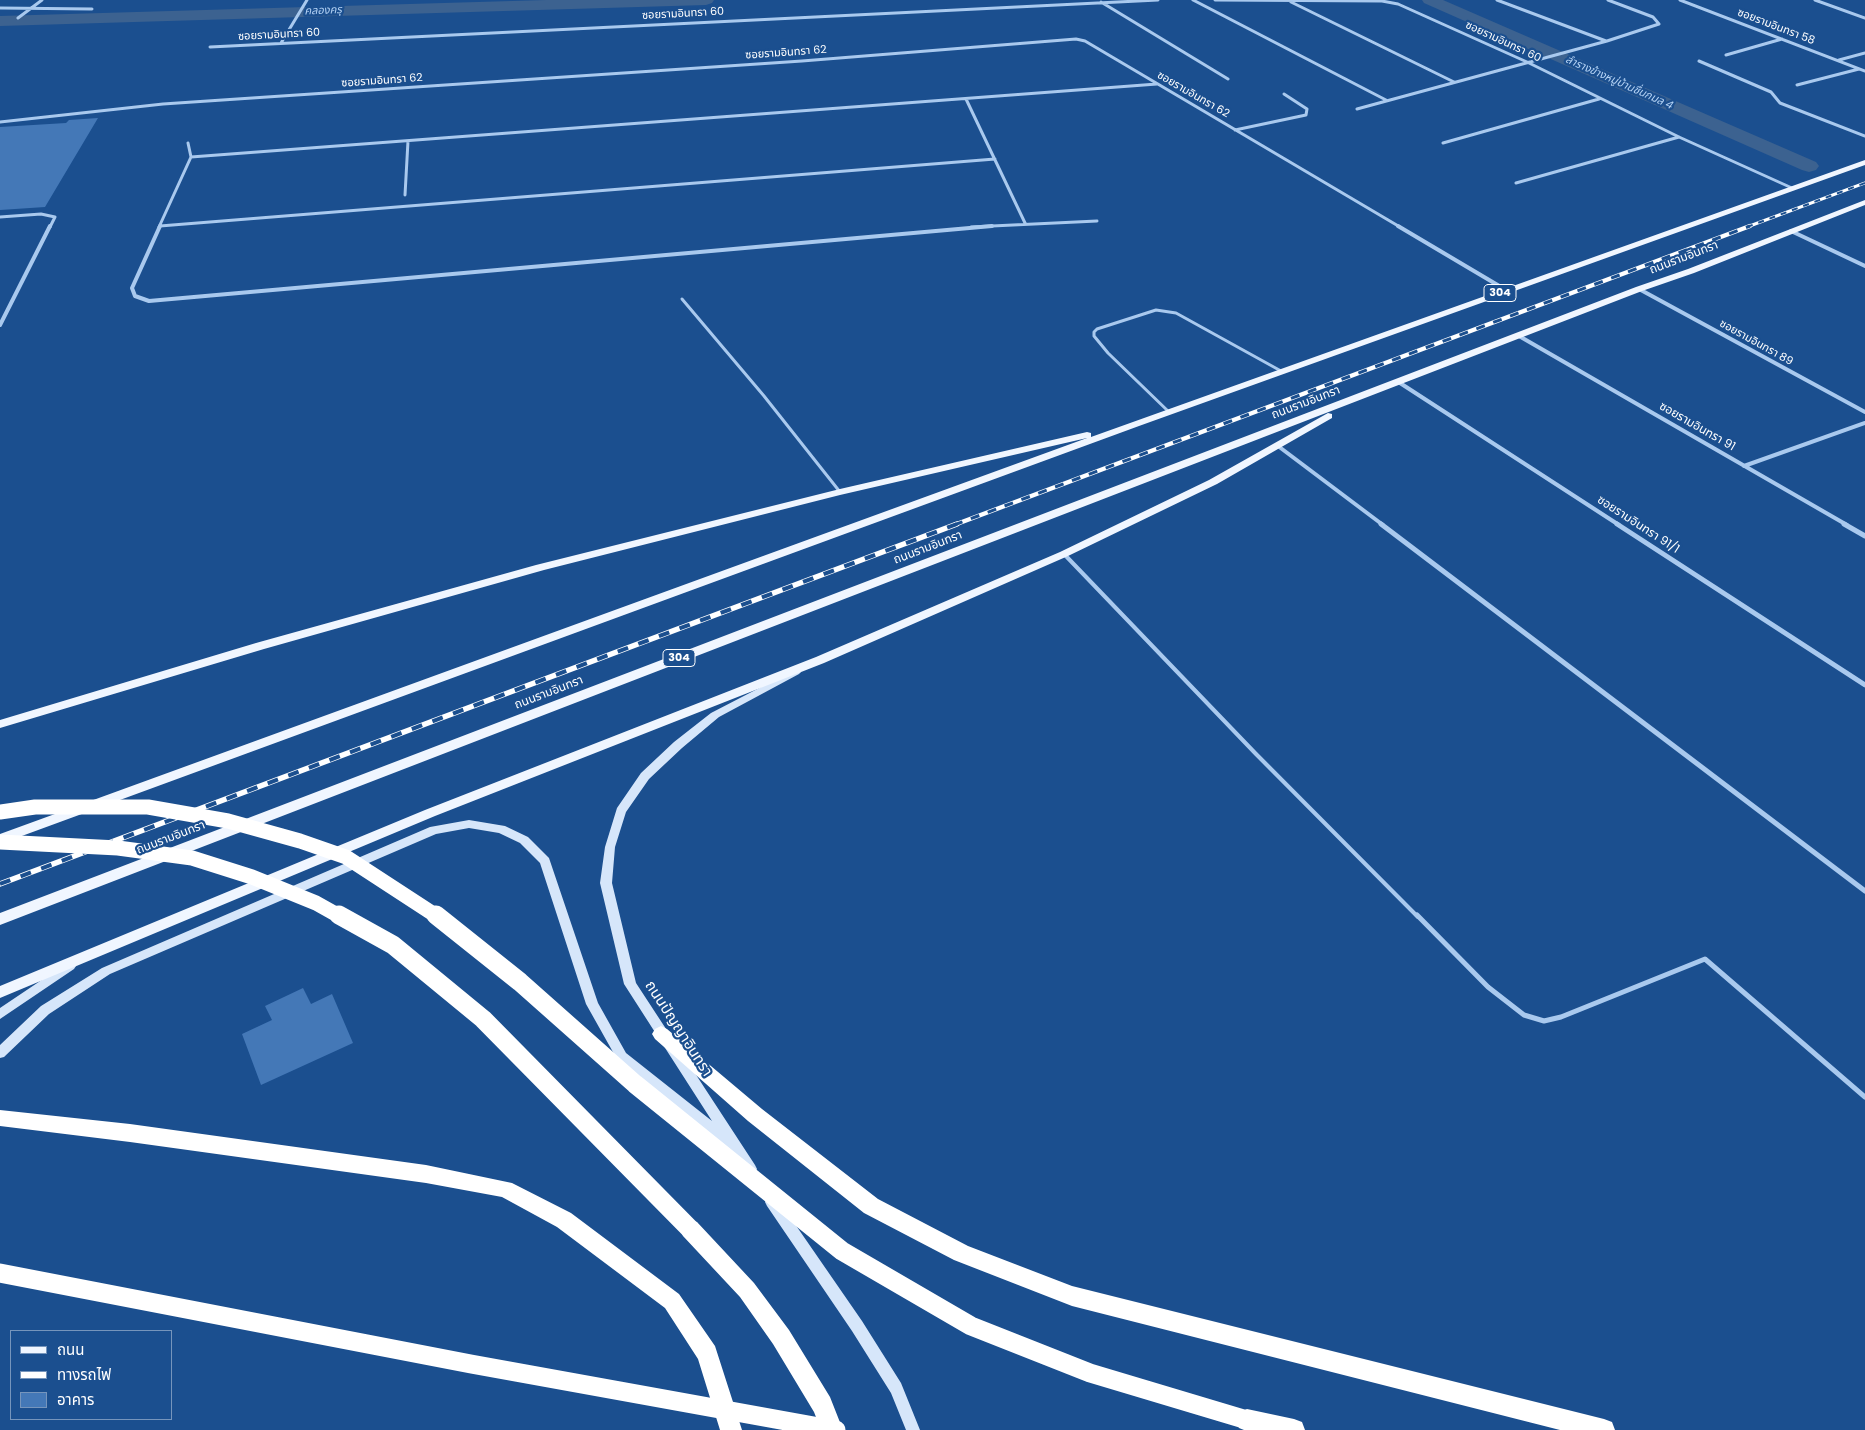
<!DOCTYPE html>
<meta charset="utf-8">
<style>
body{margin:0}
#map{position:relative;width:1865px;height:1430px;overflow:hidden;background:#1b4f8f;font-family:Poppins,"Noto Sans Thai",sans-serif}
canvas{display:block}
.legend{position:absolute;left:10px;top:1330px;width:162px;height:90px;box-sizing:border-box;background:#1b4f8f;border:1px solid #7695bc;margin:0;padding:6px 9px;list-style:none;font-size:15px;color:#fff}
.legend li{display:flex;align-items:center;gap:10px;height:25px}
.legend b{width:25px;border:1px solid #7695bc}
</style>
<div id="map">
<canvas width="1865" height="1430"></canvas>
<ul class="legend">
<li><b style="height:6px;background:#f0f6ff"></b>ถนน</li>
<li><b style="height:6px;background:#fff"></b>ทางรถไฟ</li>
<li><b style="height:14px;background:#4478b7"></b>อาคาร</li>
</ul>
</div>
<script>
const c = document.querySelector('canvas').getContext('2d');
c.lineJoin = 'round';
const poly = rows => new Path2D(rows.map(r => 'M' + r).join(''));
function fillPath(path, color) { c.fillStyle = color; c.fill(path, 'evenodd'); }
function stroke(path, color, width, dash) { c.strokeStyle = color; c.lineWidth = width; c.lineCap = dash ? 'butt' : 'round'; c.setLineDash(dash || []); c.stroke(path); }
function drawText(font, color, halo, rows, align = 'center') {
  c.font = font + ' Poppins,"Noto Sans Thai",sans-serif'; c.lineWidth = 4.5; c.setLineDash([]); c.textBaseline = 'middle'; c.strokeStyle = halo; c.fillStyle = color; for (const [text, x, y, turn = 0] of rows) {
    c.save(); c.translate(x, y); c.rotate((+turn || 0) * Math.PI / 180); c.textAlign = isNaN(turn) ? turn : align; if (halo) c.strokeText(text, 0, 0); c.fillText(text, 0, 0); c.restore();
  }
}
fillPath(poly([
 [546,0,714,0,712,3,706,5,0,26,0,16,546,0],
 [1422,0,1443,0,1816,162,1819,166,1816,170,1809,172,1802,170,1424,3,1422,0]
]), '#3c6290');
fillPath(poly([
 [98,118,45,207,0,210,0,127,66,123,69,120],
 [303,988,311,1004,332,994,353,1043,261,1085,242,1034,272,1020,265,1006]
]), '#4478b7');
stroke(poly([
 [682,299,764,396,840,492],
 [1169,412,1108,353,1094,336,1094,332,1097,329,1156,310,1176,313,1281,371]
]), '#a9c9ee', 3);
stroke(poly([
 [1064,554,1256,754,1418,917]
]), '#a9c9ee', 4);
stroke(poly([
 [1417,915,1488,987,1524,1015,1544,1021,1561,1017,1705,959,1865,1097]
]), '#a9c9ee', 5);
stroke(poly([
 [1193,0,1386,100],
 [1215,0,1382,1,1398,4,1527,62,1679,137,1792,188],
 [1497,0,1606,41],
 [1680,0,1865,71],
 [1815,0,1865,18],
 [1101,2,1228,79],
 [1291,2,1454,82],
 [0,8,92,9],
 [18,18,42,0],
 [281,43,307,0],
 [210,47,1158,0],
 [1726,55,1782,39],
 [1839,60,1865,53],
 [1699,61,1771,92,1780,103,1865,136],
 [1797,85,1859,69],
 [966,99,1025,223],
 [1357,109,1607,41,1659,24,1653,17,1608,0],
 [0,122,163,104,802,61,1076,39,1085,41,1400,227],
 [1235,130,1306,115,1307,109,1284,94],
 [1443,143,1599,99],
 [191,157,1157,84],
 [1516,183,1679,137],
 [405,195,408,141],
 [0,217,41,214,55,217,50,227],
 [160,226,995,159],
 [159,227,191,157,188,143],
 [971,227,1097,221]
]), '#a9c9ee', 3);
stroke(poly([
 [160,226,132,288,135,296,149,301,992,226],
 [1398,226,1506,290],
 [1791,231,1865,266],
 [1639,289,1865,412],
 [0,325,50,226],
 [1519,336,1847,525],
 [1400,383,1619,525],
 [1278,446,1383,525],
 [1744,466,1865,423]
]), '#a9c9ee', 4);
stroke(poly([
 [1381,524,1865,891],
 [1617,524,1865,685],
 [1844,524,1865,536]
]), '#a9c9ee', 5);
fillPath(poly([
 [796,669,799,670,801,672,799,674,719,717,682,748,649,779,626,812,615,847,612,883,636,983,755,1165,757,1169,755,1173,750,1175,745,1173,732,1153,618,1061,586,1004,540,863,520,843,499,833,469,828,436,834,110,974,49,1014,4,1057,0,1058,0,1045,41,1006,102,968,430,827,469,820,505,826,528,837,549,858,598,1003,626,1053,712,1121,624,984,600,883,605,847,617,808,641,773,674,742,711,713,796,669],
 [70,961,74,963,76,966,74,969,0,1019,0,1008,70,961],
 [772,1196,777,1198,862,1321,901,1383,920,1430,906,1430,891,1393,852,1331,767,1206,765,1202,767,1198,772,1196]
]), '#d6e6fa');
fillPath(poly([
 [1865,160,1865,165,1139,426,0,844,0,834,1087,438,840,495,544,570,264,649,0,728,0,720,256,643,536,565,840,489,1087,432,1091,433,1091,437,1865,160],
 [1865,200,1865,205,1694,273,1642,291,0,925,0,913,1636,287,1688,269,1865,200],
 [1328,413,1332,414,1332,418,1217,484,1068,556,824,663,435,816,0,998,0,986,425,810,816,657,1060,552,1209,480,1328,413]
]), '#f0f6ff');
fillPath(poly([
 [661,1026,667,1029,762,1109,878,1199,968,1246,1072,1286,1604,1419,1612,1422,1615,1430,1560,1430,1072,1306,954,1260,864,1213,748,1121,655,1039,652,1034,655,1029,661,1026],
 [0,1110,130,1124,426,1165,512,1183,571,1213,679,1294,715,1346,742,1430,720,1430,698,1359,665,1308,557,1227,502,1197,426,1183,130,1142,0,1126,0,1110],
 [690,1220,697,1222,754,1283,789,1330,830,1397,843,1430,821,1430,814,1412,773,1344,740,1297,683,1236,680,1229,683,1222,690,1220],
 [1247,1409,1294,1419,1302,1422,1305,1430,1244,1430,1239,1428,1236,1420,1239,1412,1247,1409]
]), '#fff');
const railFar2 = poly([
 [1747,227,1865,183]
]);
const railFar1 = poly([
 [954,525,1750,226]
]);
const rail = poly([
 [0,884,957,524]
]);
stroke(railFar2, '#fff', 3);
stroke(railFar1, '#fff', 4.5);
stroke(rail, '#fff', 5.5);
stroke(railFar2, '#1b4f8f', 2, [6]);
stroke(railFar1, '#1b4f8f', 3, [9]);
stroke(rail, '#1b4f8f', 4, [11]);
stroke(poly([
 [0,812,35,807,148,807,228,821,300,841,346,857,438,917],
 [0,842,118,848,192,858,252,877,316,903,341,917]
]), '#fff', 15);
stroke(poly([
 [339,915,393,945,483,1019,690,1229],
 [436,915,520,982,635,1084,842,1251,971,1326,1090,1373,1247,1420],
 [0,1273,471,1364,836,1430]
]), '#fff', 19);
drawText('italic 11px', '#b5d3f5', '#1b4f8f', [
 ["คลองครุ",323,11,-2],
 ["ลำรางข้างหมู่บ้านชื่นกมล 4",1619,83,24]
]);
drawText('11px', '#fff', '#1b4f8f', [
 ["ซอยรามอินทรา 60",683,14,-3],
 ["ซอยรามอินทรา 58",1776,27,21],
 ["ซอยรามอินทรา 60",279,35,-3],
 ["ซอยรามอินทรา 60",1503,42,25],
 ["ซอยรามอินทรา 62",786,53,-4],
 ["ซอยรามอินทรา 62",382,81,-4],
 ["ซอยรามอินทรา 62",1193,95,30],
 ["ซอยรามอินทรา 89",1756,343,29]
]);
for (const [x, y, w] of [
 [1500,293,32],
 [679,658,32]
]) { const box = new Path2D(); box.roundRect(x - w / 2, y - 8.5, w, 17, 4); c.fillStyle = '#1b4f8f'; c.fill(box); stroke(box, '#fff', 1); }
drawText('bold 11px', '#fff', null, [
 ["304",1500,293],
 ["304",679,658]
]);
drawText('12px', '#fff', '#1b4f8f', [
 ["ถนนรามอินทรา",1684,258,-21],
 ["ถนนรามอินทรา",1306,403,-21],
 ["ซอยรามอินทรา 91",1697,427,30],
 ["ซอยรามอินทรา 91/1",1638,525,33],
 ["ถนนรามอินทรา",928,548,-21],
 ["ถนนรามอินทรา",549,693,-21],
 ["ถนนรามอินทรา",171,838,-21]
]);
drawText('15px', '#fff', '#1b4f8f', [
 ["ถนนปัญญาอินทรา",678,1029,57]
]);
</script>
